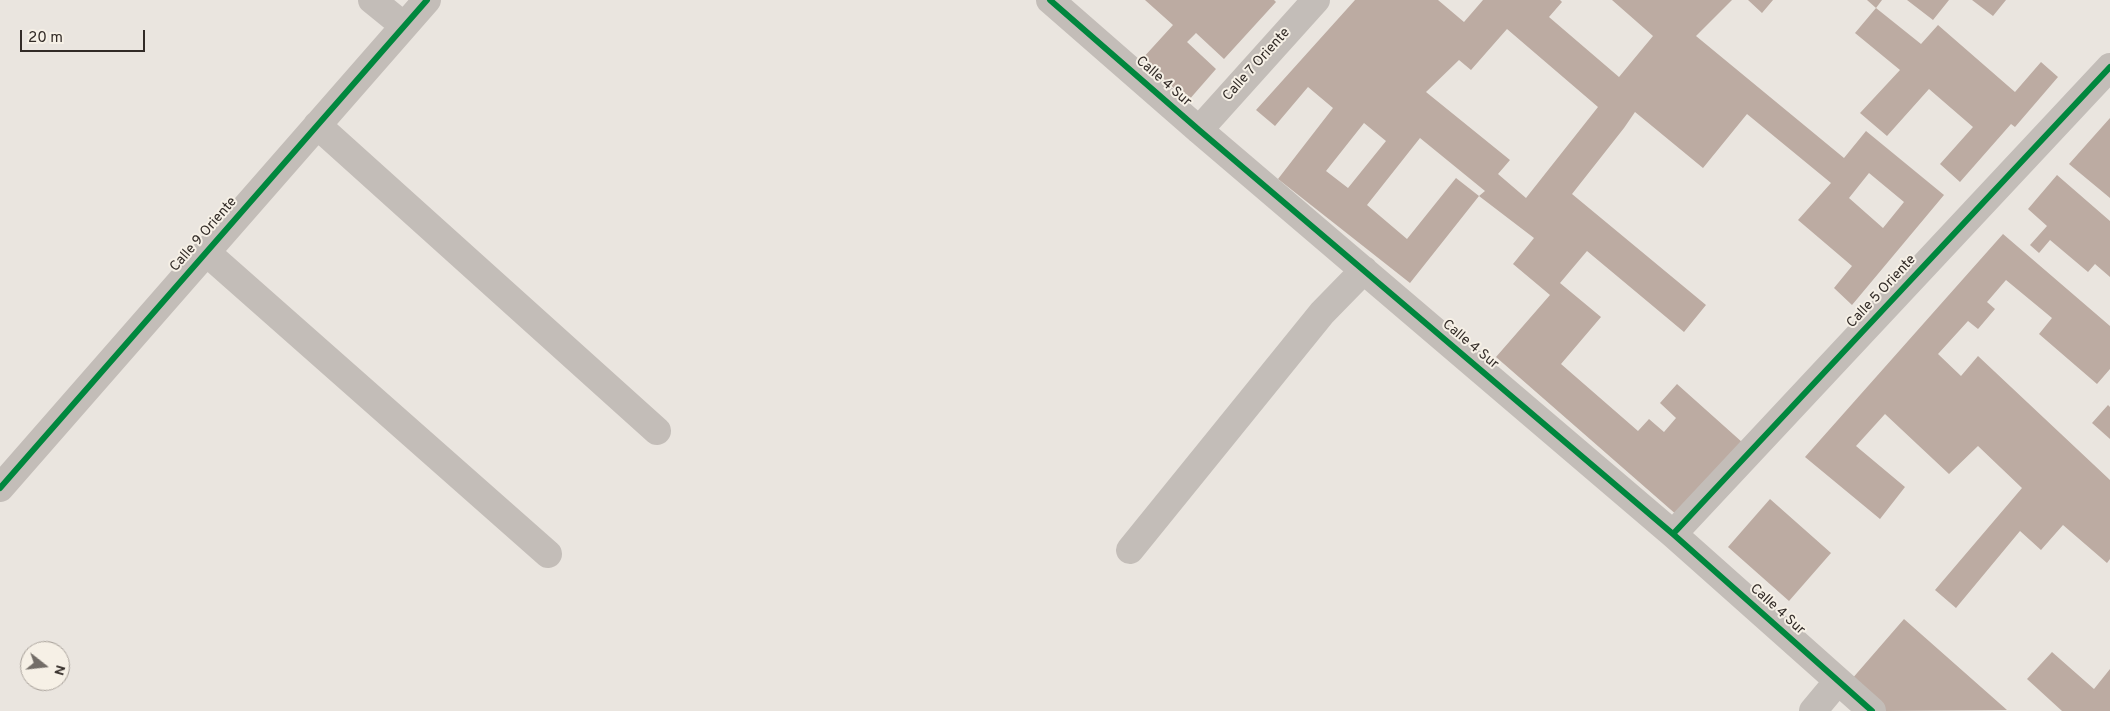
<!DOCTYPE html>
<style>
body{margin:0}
#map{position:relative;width:2110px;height:711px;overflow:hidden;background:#eae5df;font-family:Overpass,sans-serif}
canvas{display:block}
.north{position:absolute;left:20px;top:641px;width:50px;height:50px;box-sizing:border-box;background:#f6f0e6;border:1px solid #a8a19a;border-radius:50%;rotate:106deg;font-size:14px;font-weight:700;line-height:20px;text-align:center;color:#322b27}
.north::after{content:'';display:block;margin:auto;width:18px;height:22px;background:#726c67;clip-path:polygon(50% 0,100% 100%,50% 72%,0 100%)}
.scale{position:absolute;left:20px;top:30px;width:125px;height:22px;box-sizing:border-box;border:2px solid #322b27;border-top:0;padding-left:6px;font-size:15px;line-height:18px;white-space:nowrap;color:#322b27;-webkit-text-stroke:4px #f6f0e6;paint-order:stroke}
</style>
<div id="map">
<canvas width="2110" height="711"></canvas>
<div class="north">N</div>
<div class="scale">20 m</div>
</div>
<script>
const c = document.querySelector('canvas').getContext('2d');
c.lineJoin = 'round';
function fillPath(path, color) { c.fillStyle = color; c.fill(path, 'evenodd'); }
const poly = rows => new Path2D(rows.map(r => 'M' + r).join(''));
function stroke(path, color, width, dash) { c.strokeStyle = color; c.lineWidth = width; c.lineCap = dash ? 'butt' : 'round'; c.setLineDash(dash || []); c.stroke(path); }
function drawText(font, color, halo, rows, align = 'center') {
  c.font = font + ' Overpass,sans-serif'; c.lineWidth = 4; c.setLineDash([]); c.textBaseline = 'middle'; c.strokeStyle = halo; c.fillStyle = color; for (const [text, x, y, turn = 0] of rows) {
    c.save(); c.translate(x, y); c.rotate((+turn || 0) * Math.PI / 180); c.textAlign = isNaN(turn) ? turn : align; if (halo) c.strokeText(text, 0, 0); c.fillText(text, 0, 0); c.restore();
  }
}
fillPath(poly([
 [1145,0,1274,0,1276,2,1224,59,1196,33,1187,42,1216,69,1188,101,1142,59,1173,25],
 [1355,0,1438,0,1464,22,1483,0,1560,0,1562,2,1549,17,1619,77,1653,36,1612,0,1732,0,1696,36,1844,158,1866,131,1944,195,1852,305,1834,288,1852,266,1798,220,1831,183,1747,114,1703,168,1635,112,1624,128,1572,194,1706,305,1684,332,1587,251,1560,283,1601,317,1561,364,1638,431,1649,419,1664,432,1676,418,1660,403,1677,384,1743,443,1678,516,1496,357,1550,295,1513,264,1534,238,1479,196,1485,191,1420,138,1367,205,1407,239,1456,178,1479,196,1410,283,1278,179,1333,108,1308,87,1275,126,1256,110],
 [1507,29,1598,107,1526,198,1498,174,1510,160,1426,92,1459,60,1471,70],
 [1364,123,1386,141,1348,188,1326,171],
 [1869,173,1904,202,1883,228,1849,198],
 [1748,0,1773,0,1762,13],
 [1867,0,1882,0,1876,8],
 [1907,0,1949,0,1933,20],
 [1972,0,2006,0,1993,16],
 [1876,8,1921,44,1938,25,2015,92,2041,62,2058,77,2015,127,2011,124,1960,182,1940,164,1973,127,1929,89,1887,136,1860,113,1900,70,1855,33],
 [2110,118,2110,198,2069,164],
 [2057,175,2110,221,2110,277,2095,264,2088,272,2050,240,2039,253,2030,245,2047,226,2028,209],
 [2003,234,2110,326,2110,369,2097,384,2039,334,2052,318,2006,280,1987,302,1995,309,1978,329,1968,321,1938,354,1961,376,1978,356,2110,480,2110,559,2107,563,2063,525,2041,550,2020,531,1956,608,1935,590,2022,488,1978,446,1949,474,1885,414,1856,446,1905,487,1880,519,1805,457],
 [2108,405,2110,407,2110,439,2092,423],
 [1770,499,1831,553,1789,601,1728,547],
 [1904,619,2007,710,1886,711,1851,680],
 [2052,652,2094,689,2110,669,2110,711,2062,711,2027,679]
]), '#bcaba2');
stroke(poly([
 [372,0,404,26],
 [1050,0,1199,130,1673,534,1872,711],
 [317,125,657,431],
 [1199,130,1316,0],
 [206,252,548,554],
 [0,488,427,0],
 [1673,534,2110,67],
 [1130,550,1322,313,1364,270],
 [1813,711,1838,681]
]), '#c3bdb8', 28);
stroke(poly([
 [1050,0,1199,130,1673,534,1872,711],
 [0,488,427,0],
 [1673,534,2110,67]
]), '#00873e', 6);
drawText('14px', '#322b27', '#f6f0e6', [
 ["Calle 7 Oriente",1257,65,-48],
 ["Calle 4 Sur",1163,82,41],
 ["Calle 9 Oriente",204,235,-49],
 ["Calle 5 Oriente",1882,292,-47],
 ["Calle 4 Sur",1470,345,40],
 ["Calle 4 Sur",1777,610,42]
]);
</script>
